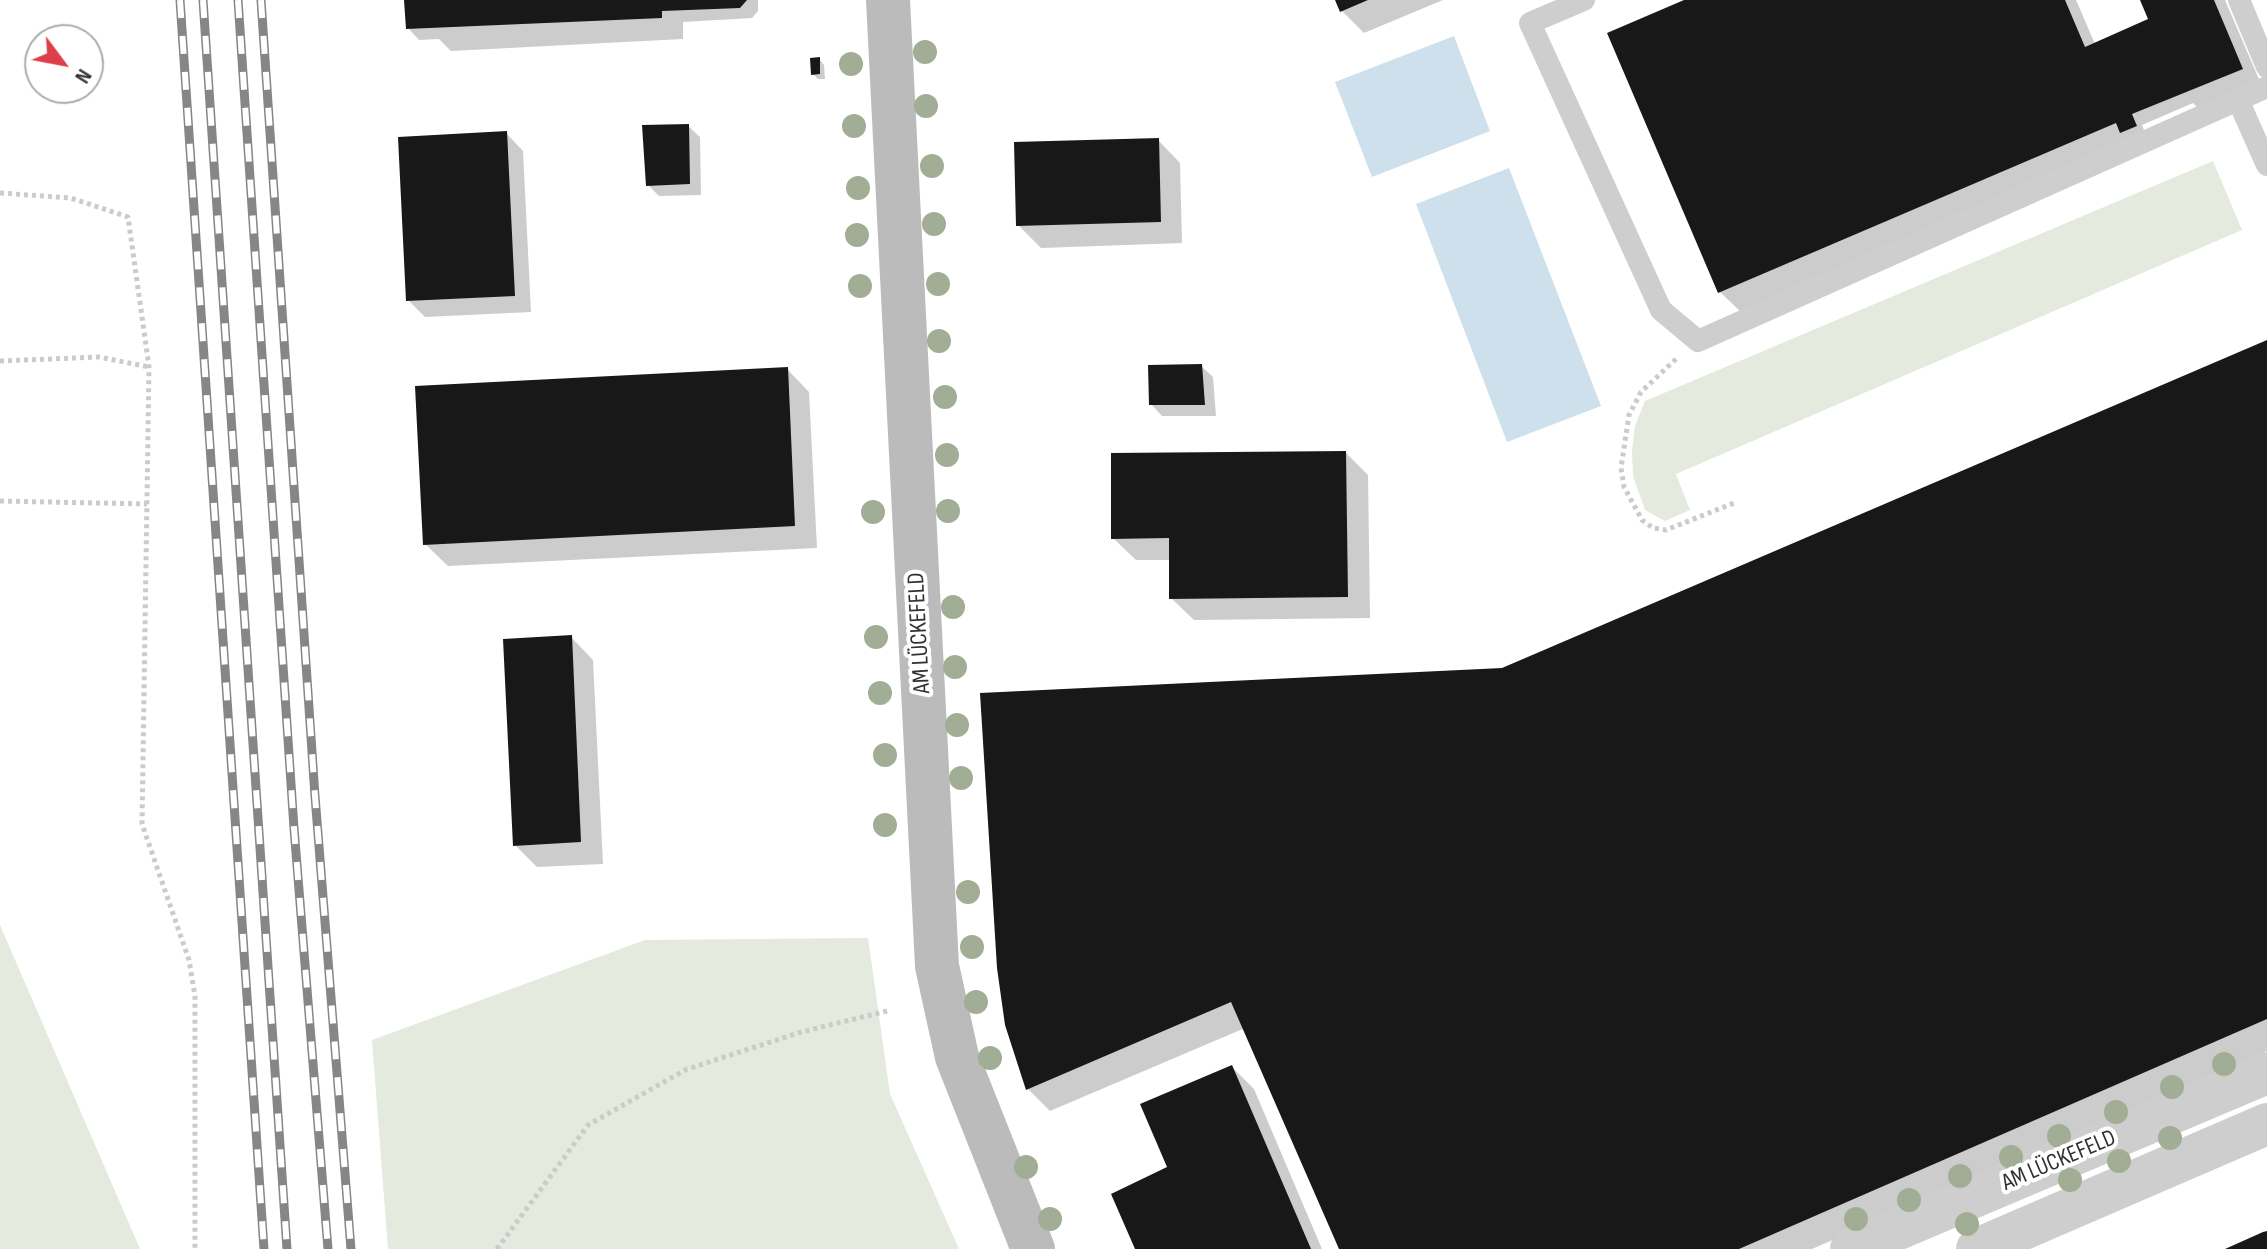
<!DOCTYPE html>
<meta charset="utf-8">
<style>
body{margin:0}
#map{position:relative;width:2267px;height:1249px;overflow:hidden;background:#fff;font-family:"Sofia Sans Condensed",sans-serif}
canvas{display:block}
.north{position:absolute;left:24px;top:24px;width:80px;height:80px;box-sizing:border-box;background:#fff;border:2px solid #adadad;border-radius:50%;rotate:122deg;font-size:22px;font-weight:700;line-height:32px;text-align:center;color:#313131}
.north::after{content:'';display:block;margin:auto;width:28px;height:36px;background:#de3d4a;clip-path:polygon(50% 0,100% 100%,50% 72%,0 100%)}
</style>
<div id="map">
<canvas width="2267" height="1249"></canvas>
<div class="north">N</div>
</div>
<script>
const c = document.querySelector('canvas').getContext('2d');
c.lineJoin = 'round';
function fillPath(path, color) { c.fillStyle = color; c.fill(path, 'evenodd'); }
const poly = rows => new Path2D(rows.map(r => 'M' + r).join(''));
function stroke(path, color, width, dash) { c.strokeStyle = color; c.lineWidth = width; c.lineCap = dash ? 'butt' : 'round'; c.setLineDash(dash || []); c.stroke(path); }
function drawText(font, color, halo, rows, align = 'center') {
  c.font = font + ' "Sofia Sans Condensed",sans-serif'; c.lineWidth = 8; c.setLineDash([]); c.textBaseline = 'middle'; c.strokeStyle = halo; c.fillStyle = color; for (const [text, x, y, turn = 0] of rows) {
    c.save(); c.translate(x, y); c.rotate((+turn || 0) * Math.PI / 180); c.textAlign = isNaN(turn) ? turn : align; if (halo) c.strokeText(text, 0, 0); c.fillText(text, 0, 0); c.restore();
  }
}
fillPath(poly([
 [2213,161,2242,230,1676,474,1690,510,1665,521,1645,510,1633,476,1632,451,1635,426,1645,401],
 [0,925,140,1249,0,1249],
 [868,938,890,1094,959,1249,388,1249,372,1040,645,940]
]), '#e4eadd');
fillPath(poly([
 [1454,36,1490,131,1372,177,1335,82],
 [1509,168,1601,406,1507,442,1416,204]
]), '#cde0eb');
fillPath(poly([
 [406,0,758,0,758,11,752,18,683,22,683,39,451,51,439,39,419,40,408,28],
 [1337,0,1443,0,1364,33,1342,11],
 [1689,0,2076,0,2095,44,2154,28,2142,0,2225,0,2264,91,2206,117,2193,103,2142,125,2147,138,1743,314,1720,292,1610,34],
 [819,59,824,65,825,79,818,79,813,74],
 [688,126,700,137,701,195,659,196,648,185],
 [506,133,523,151,531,312,425,317,408,300],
 [1158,140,1180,163,1182,243,1041,248,1018,225],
 [2267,343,2267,1051,1812,1249,1341,1249,1245,1028,1050,1111,1028,1089,1503,670],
 [1201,366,1213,377,1216,416,1162,416,1151,404],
 [787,369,809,392,817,548,448,566,425,544],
 [1346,453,1368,475,1370,618,1194,620,1171,598,1171,560,1136,560,1113,538],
 [571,637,593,660,603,864,537,867,515,845],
 [1232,1067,1254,1089,1322,1249,1137,1249,1169,1168]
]), '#0003');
fillPath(poly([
 [404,0,747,0,740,8,662,11,662,18,406,29],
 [1335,0,1368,0,1340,12],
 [1684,0,2065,0,2085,47,2148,19,2140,0,2214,0,2243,69,2132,114,2137,126,2120,133,2116,123,1718,293,1607,33],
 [820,57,820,74,811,75,810,58],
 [689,124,690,184,646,186,642,125],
 [507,131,515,296,406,301,398,137],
 [1159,138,1161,222,1016,226,1014,142],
 [2267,340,2267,1019,1739,1249,1339,1249,1231,1002,1026,1090,1005,1025,997,968,980,693,1502,668],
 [1202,364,1205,405,1149,405,1148,365],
 [788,367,795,526,423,545,415,386],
 [1346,451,1348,597,1169,599,1169,538,1111,539,1111,453],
 [572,635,581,842,513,846,503,639],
 [1232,1065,1311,1249,1135,1249,1111,1194,1167,1167,1140,1104],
 [2267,1231,2267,1249,2225,1249,2263,1232]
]), '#181818');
stroke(poly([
 [0,193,71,198,128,217,149,367,142,824,189,960,195,996,195,1249],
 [1676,359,1641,392,1629,415,1621,468,1624,487,1642,520,1653,528,1666,530,1734,503],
 [0,361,99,357,149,367],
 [0,501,147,504],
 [497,1249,588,1125,685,1070,801,1032,891,1010]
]), '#cbcbcb', 5, [4, 4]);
stroke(poly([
 [1584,0,1530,23,1661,310,1698,341,2267,87],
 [2239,0,2267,67],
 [2238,100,2267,165]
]), '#cecece', 22);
stroke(poly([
 [1851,1249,2267,1073],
 [1977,1249,2267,1124]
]), '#cecece', 42);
stroke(poly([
 [888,0,937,966,957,1057,1033,1249]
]), '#bbb', 44);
const rail = poly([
 [180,0,264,1249],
 [203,0,287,1249],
 [238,0,294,828,328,1249],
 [261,0,315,796,351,1249]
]);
stroke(rail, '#868686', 9);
stroke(rail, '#fff', 6, [18]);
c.fillStyle = '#a1ae95';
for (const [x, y] of [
 [925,52],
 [851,64],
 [926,106],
 [854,126],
 [932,166],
 [858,188],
 [934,224],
 [857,235],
 [938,284],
 [860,286],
 [939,341],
 [945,397],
 [947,455],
 [948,511],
 [873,512],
 [953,607],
 [876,637],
 [955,667],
 [880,693],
 [957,725],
 [885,755],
 [961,778],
 [885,825],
 [968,892],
 [972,947],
 [976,1002],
 [990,1058],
 [2224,1064],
 [2172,1087],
 [2116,1112],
 [2059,1136],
 [2170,1138],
 [2011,1157],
 [2119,1161],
 [1026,1167],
 [1960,1176],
 [2070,1180],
 [1909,1200],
 [1050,1219],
 [1856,1219],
 [1967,1224]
]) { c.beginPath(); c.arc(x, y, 12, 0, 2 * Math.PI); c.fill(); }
drawText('24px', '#313131', '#fff', [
 ["AM LÜCKEFELD",920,633,-93],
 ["AM LÜCKEFELD",2059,1161,-23]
]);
</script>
